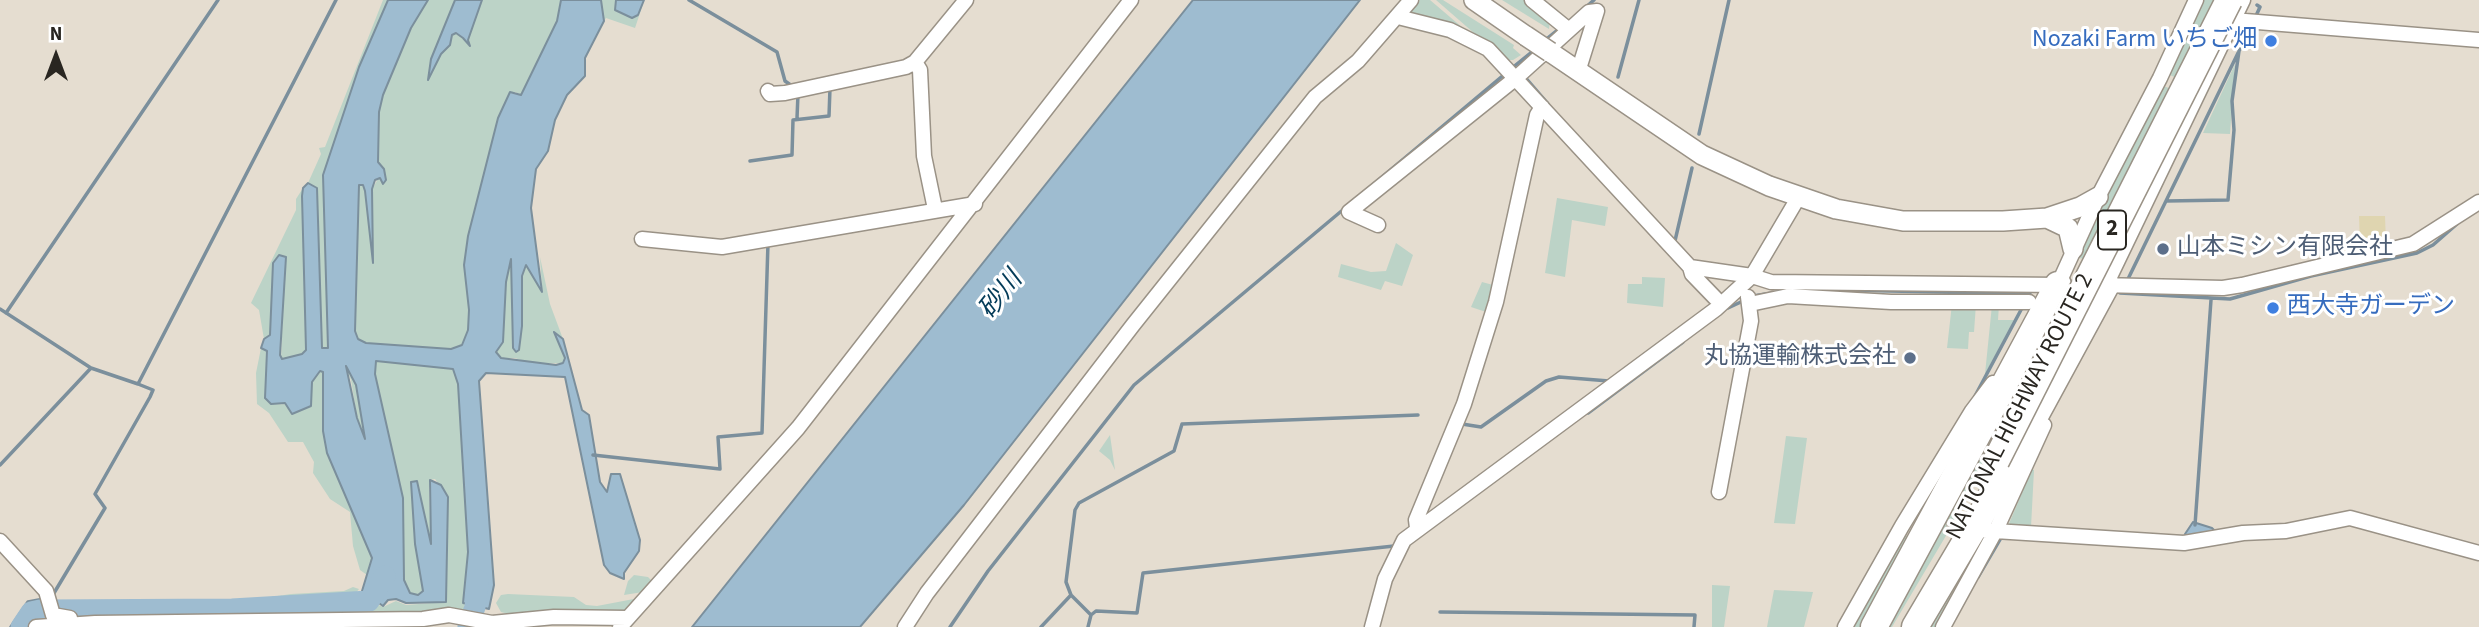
<!DOCTYPE html>
<meta charset="utf-8">
<style>
body{margin:0}
#map{position:relative;width:2479px;height:627px;overflow:hidden;background:#e5ddd0;font-family:"Source Sans 3",sans-serif}
canvas{display:block}
.north{position:absolute;left:21px;top:21px;width:70px;height:70px;-webkit-text-stroke:5px #fff;paint-order:stroke;rotate:0deg;font-size:19px;font-weight:700;line-height:28px;text-align:center;color:#292621}
.north::after{content:'';display:block;margin:auto;width:24px;height:32px;background:#292621;clip-path:polygon(50% 0,100% 100%,50% 72%,0 100%)}
</style>
<div id="map">
<canvas width="2479" height="627"></canvas>
<div class="north">N</div>
</div>
<script>
const c = document.querySelector('canvas').getContext('2d');
c.lineJoin = 'round';
function fillPath(path, color) { c.fillStyle = color; c.fill(path, 'evenodd'); }
const poly = rows => new Path2D(rows.map(r => 'M' + r).join(''));
function stroke(path, color, width, dash) { c.strokeStyle = color; c.lineWidth = width; c.lineCap = dash ? 'butt' : 'round'; c.setLineDash(dash || []); c.stroke(path); }
function drawText(font, color, halo, rows, align = 'center') {
  c.font = font + ' "Source Sans 3","Noto Sans JP",sans-serif'; c.lineWidth = 6; c.setLineDash([]); c.textBaseline = 'middle'; c.strokeStyle = halo; c.fillStyle = color; for (const [text, x, y, turn = 0] of rows) {
    c.save(); c.translate(x, y); c.rotate((+turn || 0) * Math.PI / 180); c.textAlign = isNaN(turn) ? turn : align; if (halo) c.strokeText(text, 0, 0); c.fillText(text, 0, 0); c.restore();
  }
}
fillPath(poly([
 [383,0,388,0,359,67,323,175,328,348,322,349,317,188,308,183,321,154,319,148,325,147],
 [428,0,455,0,431,59,428,79,441,54,450,45,452,36,455,33,463,38,469,46,468,40,482,0,561,0,557,21,521,95,515,92,498,118,468,236,464,265,469,310,468,330,462,345,451,349,366,343,358,339,355,331,359,185,363,185,365,191,373,252,372,189,384,169,378,163,379,112,383,95,411,28],
 [601,0,616,0,638,15,643,4,635,28,606,18,604,21],
 [1420,0,1430,0,1470,34,1410,13],
 [1436,0,1443,0,1514,45,1513,48,1521,55,1513,60,1505,60],
 [1502,0,1528,0,1550,19,1549,29],
 [2202,0,2240,0,2195,87,2168,74],
 [2235,64,2230,134,2203,133],
 [2164,86,2189,98,2110,261,2077,258,2159,87],
 [303,188,306,350,302,354,281,359,285,257,273,263,270,335,264,339,259,310,251,303,296,210,296,199],
 [1557,198,1608,207,1605,226,1572,220,1565,277,1545,273],
 [1396,243,1413,255,1402,286,1385,281,1381,290,1338,277,1341,264,1371,272,1386,271],
 [512,256,513,348,519,350,522,277,527,264,542,290,540,257,550,304,563,339,554,332,565,357,563,363,532,364,515,358,501,358,496,352,503,342,506,282],
 [1642,277,1665,278,1663,307,1627,303,1628,284,1642,284],
 [1482,282,1493,285,1489,313,1471,307],
 [2067,292,1947,534,1892,627,1887,627],
 [1952,304,1976,304,1974,332,1969,332,1968,349,1947,348],
 [1992,305,1999,305,1998,320,2014,320,1985,374],
 [261,348,267,351,271,404,310,405,312,382,320,370,323,372,328,454,372,558,367,575,360,570,353,546,350,512,330,499,313,473,314,462,303,442,288,442,269,413,257,404,256,373],
 [376,361,453,369,458,384,468,552,464,614,96,617,63,613,237,612,352,607,372,602,383,607,396,601,406,605,445,602,448,497,435,479,430,480,429,489,431,544,417,481,415,544,423,591,418,595,410,593,404,580,403,498,375,374],
 [345,366,356,385,365,439,357,418,351,380],
 [1110,435,1115,470,1110,460,1099,451],
 [1786,436,1807,438,1795,524,1774,523],
 [2032,469,2034,470,2031,527,2008,526],
 [1911,533,1866,627,1850,627,1901,539],
 [1979,537,1985,542,1935,627,1920,627],
 [634,575,648,577,653,582,643,592,624,595,628,581],
 [1712,585,1730,586,1724,627,1712,627],
 [353,587,359,589,355,594,230,603,291,594,344,591],
 [1774,590,1813,592,1804,627,1767,627],
 [508,594,574,597,586,605,597,606,639,598,627,612,509,614,501,612,496,603,501,595]
]), '#bcd3c7');
fillPath(poly([
 [2359,216,2385,216,2386,243,2360,248]
]), '#dfd5b0');
const water = poly([
 [388,0,428,0,411,28,383,95,379,112,378,162,384,169,386,180,383,184,380,178,375,180,372,189,373,263,365,191,363,185,359,185,355,331,358,339,366,343,451,349,462,345,468,330,469,310,464,265,468,236,498,118,510,92,521,95,557,21,561,0,601,0,604,21,585,58,585,76,567,95,555,120,548,151,536,169,531,208,542,292,526,265,522,276,522,326,519,350,516,352,513,348,511,259,506,282,503,342,496,352,501,358,556,365,563,363,565,358,554,332,563,339,582,410,589,415,600,482,607,492,611,474,620,474,640,540,639,551,624,573,624,579,610,573,604,565,565,377,486,373,479,381,494,585,489,609,463,603,468,552,458,384,453,369,376,361,375,374,403,498,404,580,410,593,418,595,423,591,415,544,411,482,417,481,431,544,430,480,441,485,448,497,446,602,406,603,396,599,388,600,383,606,362,591,372,558,327,453,323,431,323,372,320,371,312,382,311,406,292,414,285,403,271,404,265,398,267,351,261,348,264,339,270,335,273,263,279,255,286,257,280,355,282,359,302,354,306,350,302,196,303,188,308,183,317,188,322,348,328,348,323,175,359,67,388,0],
 [346,366,356,385,365,439,357,418,346,366],
 [455,0,482,0,468,40,470,46,463,38,456,33,452,35,450,45,441,54,428,80,431,59,455,0],
 [616,0,644,0,638,15,632,18,615,10,616,0],
 [1193,0,1360,0,964,505,860,627,692,627,1193,0],
 [2193,522,2212,528,2219,535,2188,538,2185,534,2193,522]
]);
fillPath(water, '#9ebcd0');
stroke(water, '#7b8f9c', 2);
stroke(poly([
 [689,0,777,52,785,81,792,86],
 [1585,8,1594,0],
 [2255,18,2260,7,2257,5],
 [1544,41,1560,28],
 [1512,68,1533,51],
 [1523,75,1548,104],
 [1618,77,1639,0],
 [797,118,798,94],
 [1699,134,1729,0],
 [750,161,792,155,793,120,829,116,830,88],
 [2166,201,2228,200,2234,130,2232,101,2239,51,2252,25],
 [1674,245,1692,168],
 [2128,279,2238,53],
 [2120,293,2230,299,2311,276,2417,253,2433,245,2457,224],
 [1753,296,1798,289,2030,294],
 [1728,308,1743,301],
 [0,309,91,368,138,384,336,0],
 [6,313,218,0],
 [1975,396,2022,308],
 [1588,413,1683,342],
 [1462,424,1481,427,1546,381,1559,377,1609,381],
 [593,455,720,469,718,437,762,433,768,243],
 [0,465,91,368],
 [2195,525,2211,300],
 [1978,577,2002,536],
 [54,593,105,508,95,494,150,397,153,390,138,384],
 [1071,595,1091,615,1088,627],
 [1440,612,1695,615,1694,627],
 [1091,615,1096,611,1137,613,1143,573,1394,546],
 [11,627,28,602,44,599],
 [950,627,988,571,1134,385,1506,73],
 [1041,627,1071,595,1066,582,1075,510,1079,503,1174,451,1182,424,1418,415]
]), '#7b8f9c', 3.5);
stroke(poly([
 [21,627,31,612,40,610,232,609,369,601,385,576],
 [468,627,475,607,478,580]
]), '#9ebcd0', 21);
stroke(poly([
 [1925,527,1975,529]
]), '#bfb8ad', 14, [14, 7]);
const street = poly([
 [1532,0,1569,30],
 [1398,17,1450,30,1488,49,1690,267,1752,276,1771,282,2059,285],
 [2233,20,2479,40],
 [915,62,920,70,924,156,935,209],
 [768,91,770,94,785,93,906,67,915,62,966,0],
 [1378,225,1349,212,1516,78,1589,12,1597,11,1578,72],
 [642,239,722,247,975,204],
 [1690,267,1692,274,1721,304],
 [2058,285,2098,197,2160,78,2196,0],
 [2101,285,2223,288,2242,285,2413,244,2479,202],
 [2106,285,2243,0],
 [1750,304,1788,296,1891,302,2029,302],
 [1719,492,1751,321,1748,297],
 [1417,528,1416,520,1464,404,1496,302,1537,115,1542,107],
 [1979,530,2184,543,2243,533,2286,531,2350,518,2479,553],
 [0,541,46,591,53,615,70,618],
 [36,627,95,623,423,619,449,615,492,623,554,617,627,618],
 [620,627,798,428,1131,0],
 [905,627,927,593,1133,325,1315,97,1358,61,1411,0],
 [1372,627,1385,579,1404,540,1716,309,1752,276,1798,198],
 [1845,627,1902,526,1972,411,1993,383],
 [1943,627,1996,530,2044,425]
]);
const secondary = poly([
 [1474,0,1526,36],
 [1550,52,1702,155,1769,186,1836,209,1903,221,2003,221,2047,218,2080,207,2098,197],
 [2047,218,2068,228,2073,249]
]);
const highway = poly([
 [1874,627,2058,285],
 [1915,627,1979,519,2106,285]
]);
stroke(street, '#9a9286', 17);
stroke(secondary, '#9a9286', 22);
stroke(highway, '#9a9286', 29);
stroke(street, '#fff', 14);
stroke(secondary, '#fff', 19);
stroke(highway, '#fff', 26);
const secondaryBridge = poly([
 [1526,36,1550,52]
]);
const highwayBridge = poly([
 [1996,461,2229,0]
]);
stroke(secondaryBridge, '#9a9286', 22, []);
stroke(highwayBridge, '#9a9286', 29, []);
stroke(secondaryBridge, '#fff', 19);
stroke(highwayBridge, '#fff', 26);
for (const [x, y, r, color] of [
 [2271,41,7,"#3f7fe0"],
 [2163,249,7,"#5c6f8a"],
 [2273,308,7,"#3f7fe0"],
 [1910,358,7,"#5c6f8a"]
]) { const dot = new Path2D(); dot.arc(x, y, r, 0, 2 * Math.PI); c.fillStyle = color; c.fill(dot); stroke(dot, '#fff', 2.5); }
for (const [x, y, w] of [
 [2112,230,28]
]) { const box = new Path2D(); box.roundRect(x - w / 2, y - 19.5, w, 39, 5); c.fillStyle = '#fff'; c.fill(box); stroke(box, '#292621', 2); }
drawText('bold 23px', '#292621', null, [
 ["2",2112,230]
]);
drawText('24px', '#366cbe', '#fff', [
 ["Nozaki Farm いちご畑",2257,41],
 ["西大寺ガーデン",2287,308,"left"]
], 'right');
drawText('24px', '#4e5e75', '#fff', [
 ["山本ミシン有限会社",2177,249],
 ["丸協運輸株式会社",1896,358,"right"]
], 'left');
drawText('24px', '#292621', '#fff', [
 ["NATIONAL HIGHWAY ROUTE 2",2021,407,-63]
]);
drawText('italic 26px', '#033b58', '#fff', [
 ["砂川",1002,296,-52]
]);
</script>
